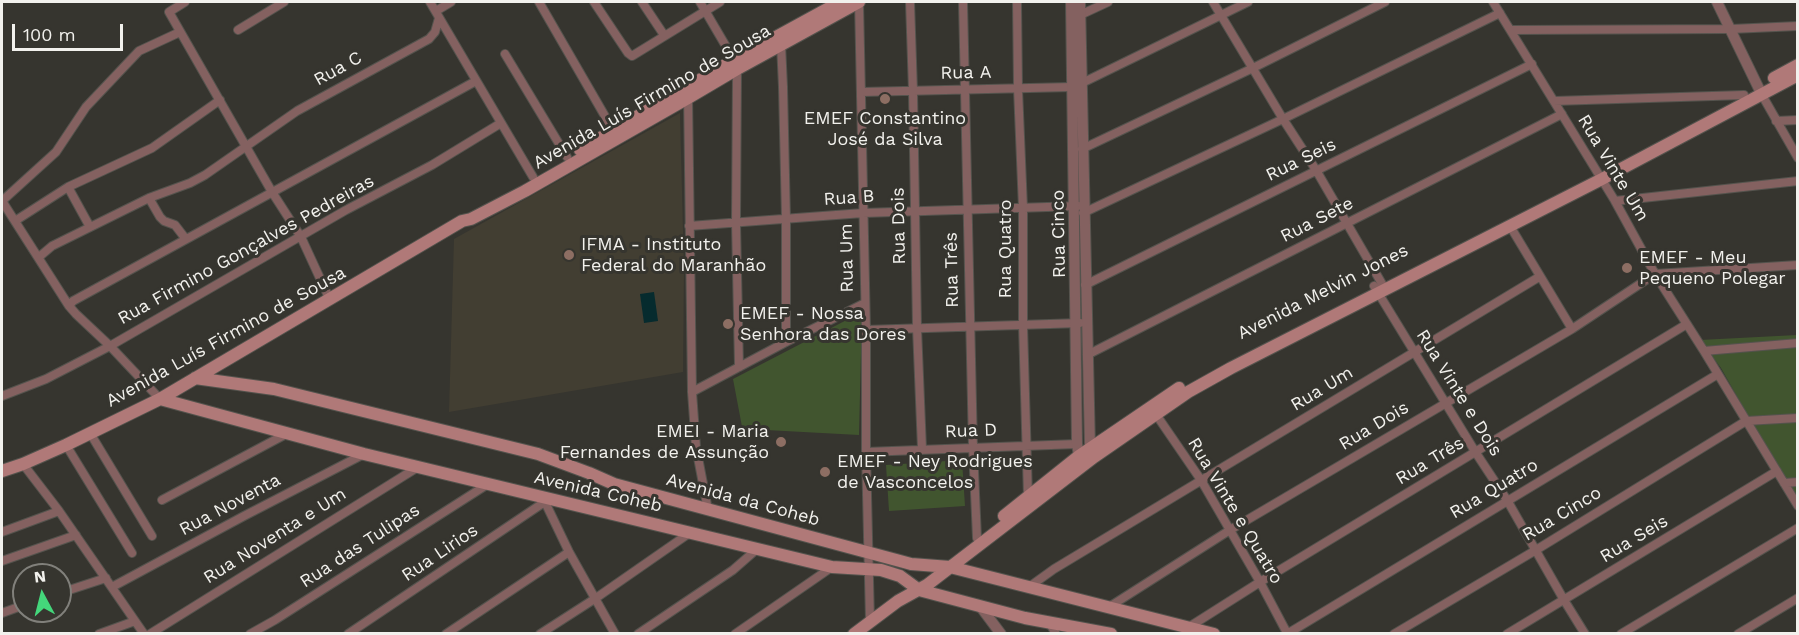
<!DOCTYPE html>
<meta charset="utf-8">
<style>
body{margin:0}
#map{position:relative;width:1799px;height:635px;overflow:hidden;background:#36352f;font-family:"Work Sans",sans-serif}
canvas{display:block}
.frame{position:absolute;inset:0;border:3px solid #f2f1ed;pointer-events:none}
.north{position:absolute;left:12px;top:563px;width:60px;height:60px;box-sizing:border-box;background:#36352f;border:2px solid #81807b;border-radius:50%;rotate:353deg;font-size:16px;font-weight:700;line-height:24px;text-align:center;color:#f2f1ed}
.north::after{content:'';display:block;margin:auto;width:21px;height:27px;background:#44d77b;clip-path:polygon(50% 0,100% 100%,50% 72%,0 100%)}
.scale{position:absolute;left:12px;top:24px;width:111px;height:27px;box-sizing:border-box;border:3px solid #f2f1ed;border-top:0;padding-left:8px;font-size:18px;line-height:21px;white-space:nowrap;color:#f2f1ed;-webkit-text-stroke:4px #36352f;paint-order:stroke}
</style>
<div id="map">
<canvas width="1799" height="635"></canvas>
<div class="frame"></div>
<div class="north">N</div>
<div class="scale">100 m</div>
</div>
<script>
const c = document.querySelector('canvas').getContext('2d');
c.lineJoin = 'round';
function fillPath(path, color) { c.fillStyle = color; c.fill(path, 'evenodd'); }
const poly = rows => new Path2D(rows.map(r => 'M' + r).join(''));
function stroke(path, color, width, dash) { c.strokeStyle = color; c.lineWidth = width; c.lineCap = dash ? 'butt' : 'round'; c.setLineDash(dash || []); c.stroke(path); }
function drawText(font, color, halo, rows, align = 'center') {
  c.font = font + ' "Work Sans",sans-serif'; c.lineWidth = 6; c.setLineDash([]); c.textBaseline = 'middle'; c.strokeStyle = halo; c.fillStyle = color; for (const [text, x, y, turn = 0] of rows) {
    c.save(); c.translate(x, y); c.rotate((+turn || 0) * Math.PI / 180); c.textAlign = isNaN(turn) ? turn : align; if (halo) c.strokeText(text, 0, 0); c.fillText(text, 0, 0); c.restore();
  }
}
fillPath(poly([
 [680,113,684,270,683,372,449,412,454,239]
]), '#423e32');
fillPath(poly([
 [862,312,859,435,766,430,743,432,733,379],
 [1797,335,1797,498,1795,499,1721,368,1700,340],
 [962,460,965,506,889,511,886,465]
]), '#41552f');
fillPath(poly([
 [654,292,658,321,644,323,640,294]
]), '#062b2e');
const minor = poly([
 [185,2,169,12,272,192,301,237,330,300],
 [430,2,533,177],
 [539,2,613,130],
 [594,2,628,53,632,56,720,2],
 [642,2,664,35],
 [700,2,734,60],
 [859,2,866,330,866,452,870,621],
 [910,2,913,91,917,328,922,449],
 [963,2,973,448,977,538],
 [1017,2,1018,89,1023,208,1023,325,1028,497],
 [1213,2,1283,119,1316,170,1385,289],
 [1493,2,1615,201,1655,274,1704,351,1798,506],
 [436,11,451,2],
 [1080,15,1108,2],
 [238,30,284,2],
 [1511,30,1731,29,1798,26],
 [781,44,783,87,786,219,786,342],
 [505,54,567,157],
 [737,69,736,223,739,367],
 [1080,84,1248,2],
 [861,92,1072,87],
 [688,94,692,392,696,447,708,510],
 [1762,95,1798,158],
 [1554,101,1744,95],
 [1776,121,1798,120],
 [1082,149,1253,68,1385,2],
 [68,187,90,227],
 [149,198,160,217,164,221,175,225,185,238],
 [1615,201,1798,181],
 [1083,213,1283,119,1500,13],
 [15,221,68,187,152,148,220,100],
 [689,226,863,213,1078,206],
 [1510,226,1572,329],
 [39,257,52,246,149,198,190,183,205,175,297,111,429,39,435,32,439,18],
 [1085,285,1532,64],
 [1374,286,1476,453,1507,500,1564,600,1585,634],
 [69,306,2,201,56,152,86,107,139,51,180,32],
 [866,330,1080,323],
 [1704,351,1798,343],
 [1087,355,1562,114],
 [692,392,786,342,865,303],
 [2,396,46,379,110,346,346,210,432,165,501,123],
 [160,399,110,346,76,314,69,306,73,301,476,81],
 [1153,410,1201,480,1260,582,1287,633],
 [90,433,152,536],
 [66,445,132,553],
 [866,452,1077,444],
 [23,464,59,511,144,634],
 [1784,483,1798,482],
 [162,500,288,433],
 [545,502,569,552,615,634],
 [2,532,59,511],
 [2,561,76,535],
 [112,587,244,516,364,454],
 [1029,587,1054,569,1539,277],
 [60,593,106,578],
 [1109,607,1230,530,1572,329,1655,274,1798,265],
 [2,613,24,605],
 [1049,622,1056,634],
 [1189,627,1260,582,1687,324],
 [99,634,135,621],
 [150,634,418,467],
 [250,634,275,620,488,484],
 [348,634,549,499],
 [446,634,569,552],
 [540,634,596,598,691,532],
 [638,634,733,570,757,549],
 [735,634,832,567],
 [1287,634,1718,374],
 [1394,634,1536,550,1746,421,1798,418],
 [1507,634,1777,471],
 [1621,634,1798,528],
 [1738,634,1798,598]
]);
const tertiary = poly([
 [1071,2,1077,444,1079,456,1083,462],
 [1080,2,1090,448,1093,454],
 [1717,2,1762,95],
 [980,606,1001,634]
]);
const secondary = poly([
 [1774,78,1798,65],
 [580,150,734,60,840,2],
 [195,378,274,389,538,454,589,473,614,484,900,561,911,564,950,567,1214,634],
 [160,399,364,454,832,567,881,570,900,576,919,590,1025,618,1111,634],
 [2,471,23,464,66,445,160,399,462,221,471,219,525,191,688,98,737,69,859,2],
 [1004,516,1079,456,1179,388],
 [854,634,898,601,927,585,1094,457,1188,392,1231,368,1602,179,1798,75]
]);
stroke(minor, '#54534d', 10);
stroke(tertiary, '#54534d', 12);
stroke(secondary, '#54534d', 14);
stroke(minor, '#846160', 8);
stroke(tertiary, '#846160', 10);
stroke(secondary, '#b07978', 12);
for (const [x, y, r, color] of [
 [885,99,6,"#8d6e63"],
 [569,255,6,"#8d6e63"],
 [1627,268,6,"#8d6e63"],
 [728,324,6,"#8d6e63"],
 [781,442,6,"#8d6e63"],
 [825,472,6,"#8d6e63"]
]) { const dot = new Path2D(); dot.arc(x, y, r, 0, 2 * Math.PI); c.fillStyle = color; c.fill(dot); stroke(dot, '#36352f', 2); }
drawText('18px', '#f2f1ed', '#36352f', [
 ["Rua C",338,69,-29],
 ["Rua A",966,73,-1],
 ["Avenida Luís Firmino de Sousa",652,97,-30],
 ["Rua Seis",1301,160,-26],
 ["Rua Vinte Um",1613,168,59],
 ["Rua B",849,198,-4],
 ["Rua Sete",1317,220,-27],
 ["Rua Dois",899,226,-91],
 ["Rua Cinco",1059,234,-91],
 ["Rua Quatro",1006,249,-90],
 ["Rua Firmino Gonçalves Pedreiras",246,250,-29],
 ["Rua Um",847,258,-91],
 ["Rua Três",952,270,-91],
 ["Avenida Melvin Jones",1323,292,-27],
 ["Avenida Luís Firmino de Sousa",226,337,-29],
 ["Rua Um",1322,389,-31],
 ["Rua Vinte e Dois",1459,393,58],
 ["Rua Dois",1374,426,-31],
 ["Rua D",971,431,-2],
 ["Rua Três",1430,461,-31],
 ["Rua Quatro",1494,489,-31],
 ["Avenida Coheb",598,492,13],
 ["Avenida da Coheb",743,500,15],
 ["Rua Noventa",230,505,-28],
 ["Rua Vinte e Quatro",1235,511,59],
 ["Rua Cinco",1562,514,-31],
 ["Rua Noventa e Um",275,536,-32],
 ["Rua Seis",1634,539,-31],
 ["Rua das Tulipas",360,546,-33],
 ["Rua Lirios",440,553,-34]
]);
drawText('18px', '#f2f1ed', '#36352f', [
 ["EMEF Constantino",885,119,"center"],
 ["José da Silva",885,140,"center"],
 ["IFMA - Instituto",581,245],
 ["Federal do Maranhão",581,266],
 ["EMEF - Meu",1639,258],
 ["Pequeno Polegar",1639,279],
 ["EMEF - Nossa",740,314],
 ["Senhora das Dores",740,335],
 ["EMEI - Maria",769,432,"right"],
 ["Fernandes de Assunção",769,453,"right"],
 ["EMEF - Ney Rodrigues",837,462],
 ["de Vasconcelos",837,483]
], 'left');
</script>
